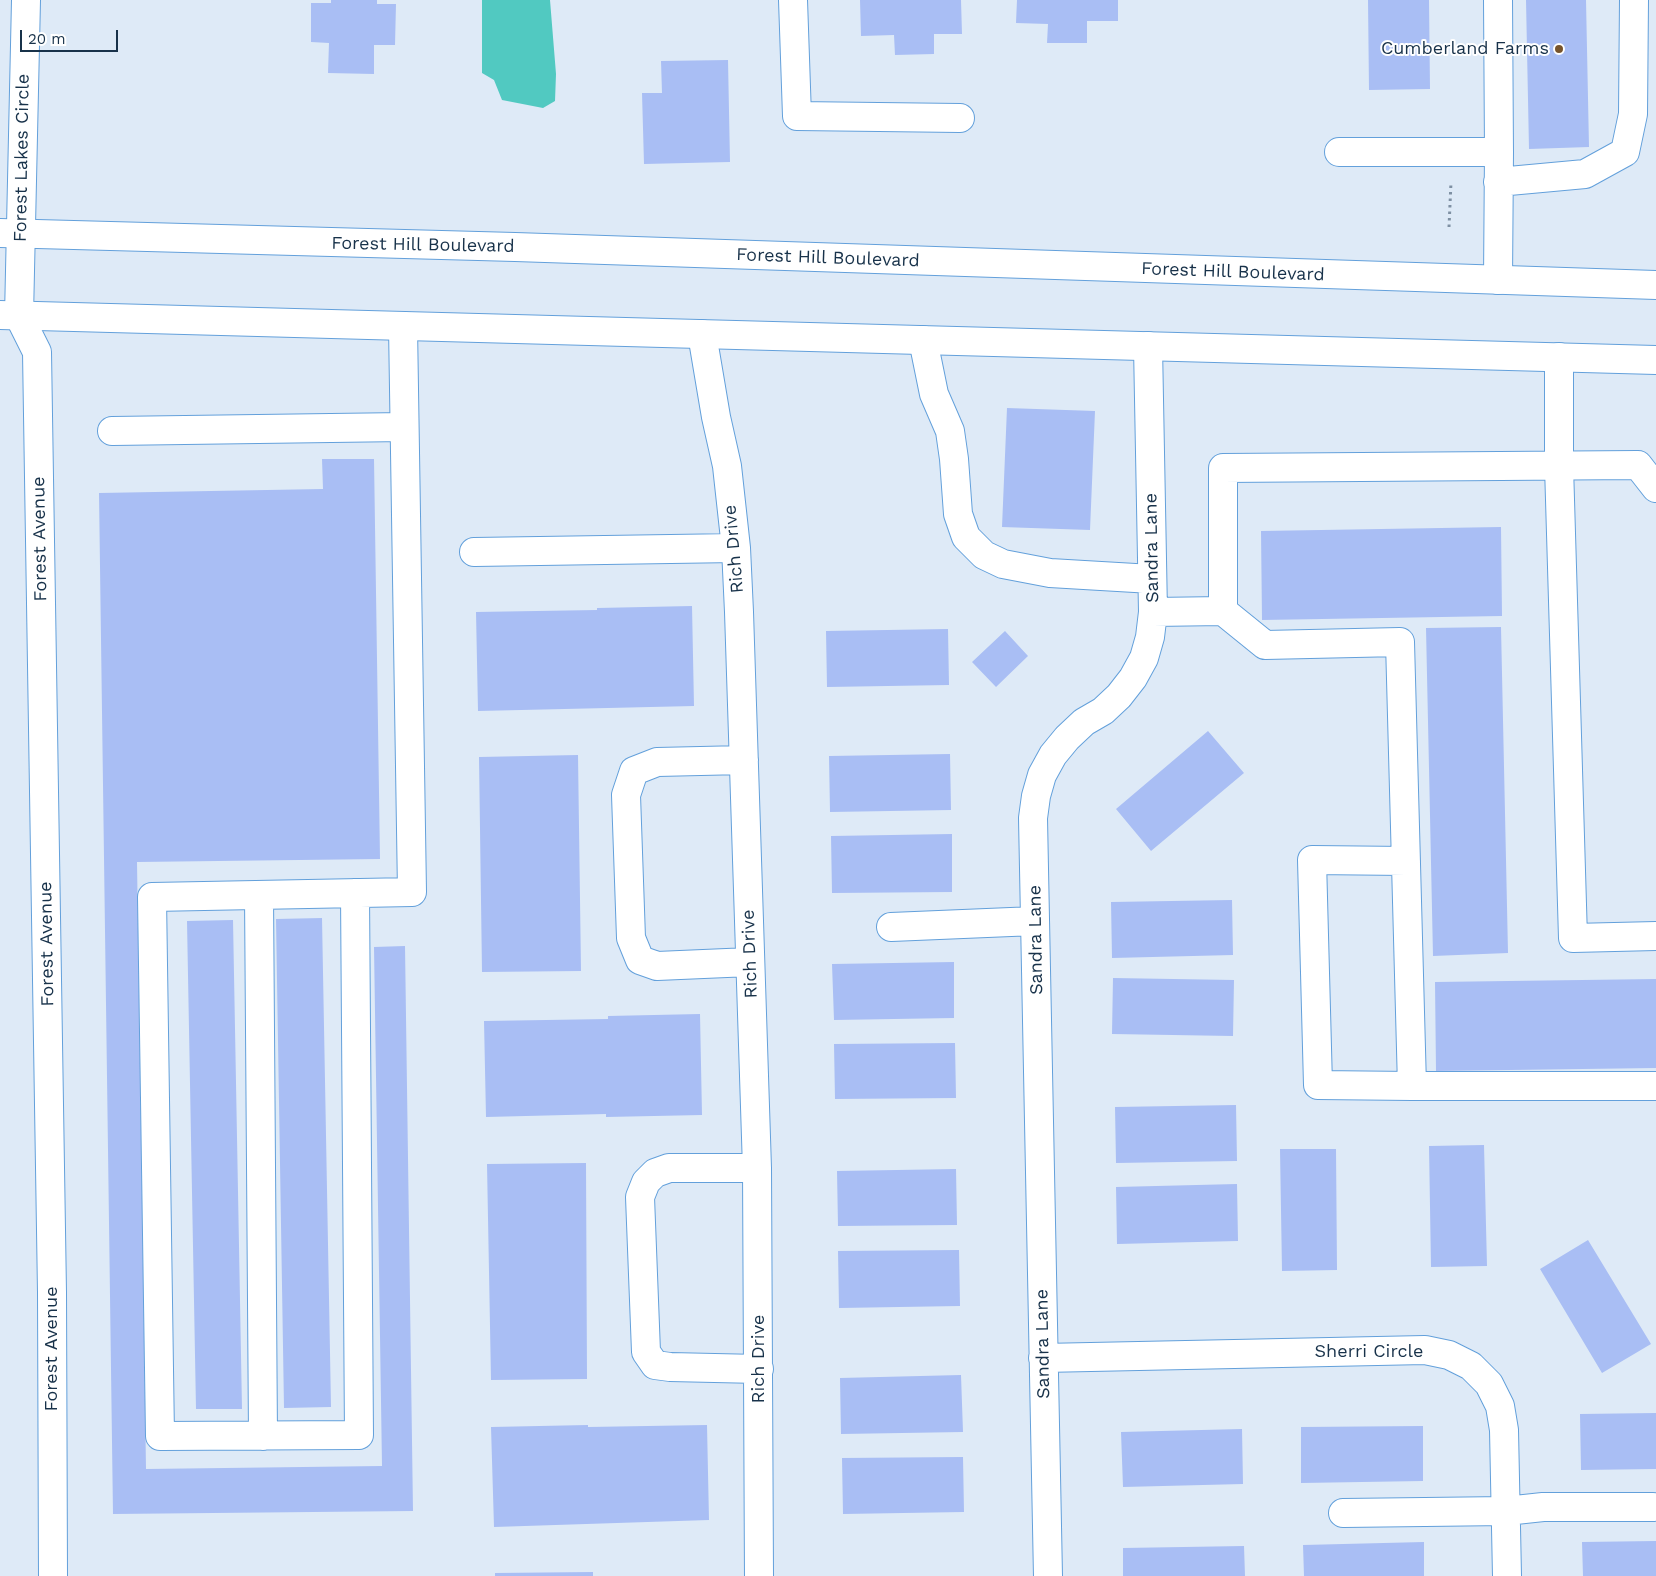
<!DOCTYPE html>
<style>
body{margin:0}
#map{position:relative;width:1656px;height:1576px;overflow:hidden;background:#deeaf7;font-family:"Work Sans",sans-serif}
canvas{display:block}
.scale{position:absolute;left:20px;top:30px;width:98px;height:22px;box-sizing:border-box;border:2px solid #18324a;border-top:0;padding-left:6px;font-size:15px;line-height:18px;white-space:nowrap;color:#18324a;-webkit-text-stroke:4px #fff;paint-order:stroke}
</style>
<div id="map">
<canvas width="1656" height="1576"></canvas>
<div class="scale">20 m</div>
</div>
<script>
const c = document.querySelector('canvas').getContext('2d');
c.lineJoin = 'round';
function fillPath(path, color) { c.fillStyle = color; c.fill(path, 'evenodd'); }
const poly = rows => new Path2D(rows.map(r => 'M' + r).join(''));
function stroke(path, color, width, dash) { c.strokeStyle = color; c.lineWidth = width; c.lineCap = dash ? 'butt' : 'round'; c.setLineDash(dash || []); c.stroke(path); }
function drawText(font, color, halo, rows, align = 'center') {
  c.font = font + ' "Work Sans",sans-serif'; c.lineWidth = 4; c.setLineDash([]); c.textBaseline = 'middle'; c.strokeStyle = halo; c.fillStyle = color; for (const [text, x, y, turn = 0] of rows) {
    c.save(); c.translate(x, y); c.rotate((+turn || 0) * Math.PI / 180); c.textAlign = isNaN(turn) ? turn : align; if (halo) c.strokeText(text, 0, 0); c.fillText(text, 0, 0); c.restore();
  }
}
fillPath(poly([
 [482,0,550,0,556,74,555,101,543,108,502,100,494,80,482,73]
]), '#51c9c1');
fillPath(poly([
 [331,0,377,0,377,4,396,4,395,45,374,45,374,74,328,73,329,43,311,42,311,3,331,3],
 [860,0,961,0,962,34,934,34,934,54,895,55,894,35,861,36],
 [1017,0,1118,0,1118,21,1087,21,1087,43,1047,43,1048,24,1016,23],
 [1368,0,1429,0,1430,89,1369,90],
 [1526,0,1586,0,1589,147,1529,149],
 [728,60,730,162,644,164,642,93,662,93,661,61],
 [1007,408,1095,411,1090,530,1002,527],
 [322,459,374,459,380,859,137,862,146,1469,382,1466,374,947,405,946,413,1511,113,1514,99,493,323,489],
 [1501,527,1502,616,1262,620,1261,531],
 [692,606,694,706,478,711,476,612,597,610,597,608],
 [1501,627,1508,953,1433,956,1426,628],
 [948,629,949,685,827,687,826,631],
 [1005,631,1028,656,996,687,972,662],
 [1208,731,1244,773,1151,851,1116,809],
 [950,754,951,810,830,812,829,756],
 [578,755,581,971,482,972,479,757],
 [952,834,952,892,832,893,831,836],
 [1232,900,1233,955,1112,958,1111,902],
 [322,918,331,1407,284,1408,276,919],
 [233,920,242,1409,196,1409,187,921],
 [954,962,954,1018,834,1020,832,964],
 [1113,978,1234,980,1233,1036,1112,1034],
 [1656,979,1656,1068,1436,1071,1435,982],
 [700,1014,702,1115,606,1117,606,1114,486,1117,484,1021,608,1019,608,1016],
 [955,1043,956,1098,835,1099,834,1044],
 [1236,1105,1237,1161,1116,1163,1115,1107],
 [1484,1145,1487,1266,1431,1267,1429,1146],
 [1280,1149,1336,1149,1337,1270,1282,1271],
 [586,1163,587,1379,491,1380,487,1164],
 [956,1169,957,1225,838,1226,837,1171],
 [1237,1184,1238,1241,1117,1244,1116,1187],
 [1588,1240,1651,1344,1602,1373,1540,1269],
 [959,1250,960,1306,839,1308,838,1251],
 [961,1375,963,1432,841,1434,840,1378],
 [1656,1413,1656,1469,1581,1470,1580,1414],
 [588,1425,588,1427,707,1425,709,1520,494,1527,491,1427],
 [1423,1426,1423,1481,1301,1483,1301,1427],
 [1242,1429,1243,1484,1123,1487,1121,1432],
 [963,1457,964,1512,843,1514,842,1458],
 [1656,1541,1656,1576,1583,1576,1582,1542],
 [1424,1542,1424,1576,1304,1576,1303,1545],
 [1244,1546,1245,1576,1123,1576,1123,1548],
 [593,1572,593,1576,495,1576,495,1573]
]), '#a9bef4');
const minor = poly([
 [26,0,19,316,37,352,52,1292,53,1576],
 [793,0,797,116,960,118],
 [1498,0,1499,152,1498,280],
 [1339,152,1499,152],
 [1498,182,1585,174,1625,152,1633,114,1634,0],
 [702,334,716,417,727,466,736,548,739,612,757,1168,759,1576],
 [923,340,934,394,950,431,954,459,958,514,966,537,984,555,1003,564,1050,573,1152,579],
 [1559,357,1559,466,1573,938,1656,936],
 [112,431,404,427],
 [474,552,736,548],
 [1223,611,1265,645,1400,642,1412,1086,1656,1086],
 [1153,612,1223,611,1223,468,1638,465,1656,488],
 [744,760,657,762,634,771,626,795,631,938,640,960,657,966,750,962],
 [1406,861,1312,860,1318,1085,1412,1086],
 [355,893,359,1435,160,1436,152,897,412,892,403,326],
 [259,895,263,1436],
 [891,927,1035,921],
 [757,1168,669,1168,655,1173,646,1182,640,1197,646,1352,655,1365,670,1367,759,1369],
 [1043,1358,1425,1350,1449,1355,1471,1366,1489,1384,1500,1406,1504,1430,1507,1576],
 [1343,1513,1506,1511,1543,1507,1653,1507],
 [1048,1576,1033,818,1036,796,1042,775,1053,755,1067,738,1084,722,1103,711,1119,696,1133,678,1144,658,1150,637,1153,612,1148,346]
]);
const major = poly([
 [0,233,515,247,1656,285],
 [0,315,1656,360]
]);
stroke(minor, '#63a0db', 30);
stroke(major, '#63a0db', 30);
stroke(poly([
 [1449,227,1451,182]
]), '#7e90a3', 3, [2.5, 4]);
stroke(minor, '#fff', 28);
stroke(major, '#fff', 28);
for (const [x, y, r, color] of [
 [1559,49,5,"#77542c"]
]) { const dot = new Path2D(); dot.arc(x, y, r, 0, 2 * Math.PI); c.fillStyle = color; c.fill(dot); stroke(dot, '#fff', 2); }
drawText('18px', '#18324a', '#fff', [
 ["Cumberland Farms",1549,49]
], 'right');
drawText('18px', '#18324a', '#fff', [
 ["Forest Lakes Circle",22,158,-89],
 ["Forest Hill Boulevard",423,245,1],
 ["Forest Hill Boulevard",828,258,2],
 ["Forest Hill Boulevard",1233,272,2],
 ["Forest Avenue",40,539,-91],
 ["Sandra Lane",1152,548,-91],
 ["Rich Drive",734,549,-95],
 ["Sandra Lane",1036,940,-91],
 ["Forest Avenue",47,944,-91],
 ["Rich Drive",750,954,-92],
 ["Sandra Lane",1043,1344,-91],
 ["Forest Avenue",52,1349,-90],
 ["Sherri Circle",1369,1352],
 ["Rich Drive",759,1359,-90]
]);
</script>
